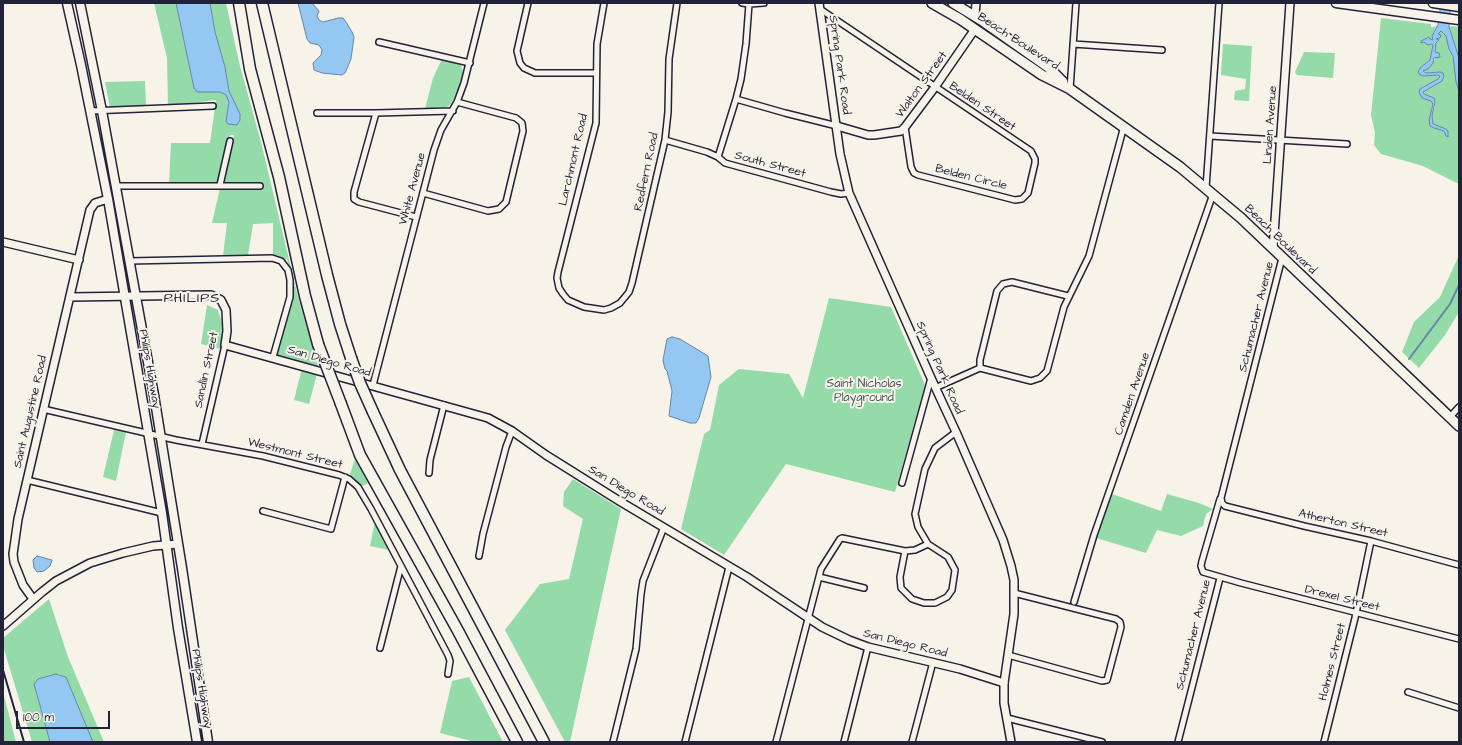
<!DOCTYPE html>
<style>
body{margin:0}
#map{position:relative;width:1462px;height:745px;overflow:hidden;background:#f7f3e8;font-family:"Architects Daughter",sans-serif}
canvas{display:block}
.frame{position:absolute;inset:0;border:4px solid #22223b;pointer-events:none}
.scale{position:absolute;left:16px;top:711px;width:94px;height:18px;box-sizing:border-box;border:2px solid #22223b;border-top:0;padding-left:5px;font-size:12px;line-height:14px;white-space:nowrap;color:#22223b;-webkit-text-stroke:3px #f7f3e8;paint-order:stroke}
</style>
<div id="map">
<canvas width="1462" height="745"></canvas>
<div class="frame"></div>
<div class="scale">100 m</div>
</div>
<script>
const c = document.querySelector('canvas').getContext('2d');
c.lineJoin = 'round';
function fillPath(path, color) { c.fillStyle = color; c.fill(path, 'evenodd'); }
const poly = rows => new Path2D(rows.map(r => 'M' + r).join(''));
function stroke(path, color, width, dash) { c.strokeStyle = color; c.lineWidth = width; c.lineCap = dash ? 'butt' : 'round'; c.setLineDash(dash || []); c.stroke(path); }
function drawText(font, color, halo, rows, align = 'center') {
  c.font = font + ' "Architects Daughter",sans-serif'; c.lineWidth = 4; c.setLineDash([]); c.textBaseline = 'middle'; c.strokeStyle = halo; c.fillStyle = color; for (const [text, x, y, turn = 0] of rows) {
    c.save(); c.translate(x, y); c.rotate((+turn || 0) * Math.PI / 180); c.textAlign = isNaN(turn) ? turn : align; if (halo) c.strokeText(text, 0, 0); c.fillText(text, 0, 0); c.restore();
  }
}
fillPath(poly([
 [154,3,176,3,194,88,198,92,220,92,226,95,229,102,226,121,240,114,229,91,225,67,215,32,210,3,226,3,240,66,261,142,297,293,318,366,277,355,292,301,293,290,287,258,285,260,277,255,273,255,273,223,253,224,248,255,223,256,227,223,212,223,220,188,263,188,263,184,225,183,225,174,234,135,230,135,218,183,169,184,171,143,210,143,216,100,168,106,167,58],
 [1381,18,1431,24,1431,27,1434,27,1438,25,1435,29,1433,40,1424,42,1433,45,1430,60,1420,68,1420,75,1424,76,1439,75,1440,77,1438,79,1420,89,1419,92,1427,99,1431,100,1433,104,1430,115,1434,128,1444,131,1448,137,1446,129,1433,124,1432,116,1435,106,1434,98,1424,94,1423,92,1442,81,1440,72,1426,73,1423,70,1433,63,1436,57,1435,52,1436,39,1439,31,1443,32,1446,36,1454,61,1456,82,1459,91,1459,184,1423,166,1381,154,1374,145,1375,133,1371,115],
 [1453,26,1459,27,1459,58,1449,27],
 [1223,44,1252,46,1249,101,1234,100,1235,91,1245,89,1246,79,1221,75],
 [1304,52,1335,53,1333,78,1297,75,1295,72],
 [442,59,461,65,463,73,460,83,451,104,447,107,425,109,433,78],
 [145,81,146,107,110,108,105,82],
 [1459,255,1459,312,1445,335,1419,368,1402,352,1414,322,1440,297],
 [829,298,891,307,925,385,895,492,786,464,724,555,681,529,704,434,710,430,719,385,739,369,789,374,803,398],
 [207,305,218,310,222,323,221,349,201,344],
 [302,368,317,374,309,404,294,400],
 [114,430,126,432,116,481,103,477],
 [355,459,368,483,361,487,350,474],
 [573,479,621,509,570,742,565,742,505,630,540,584,569,579,583,519,563,506,564,492],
 [1112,494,1161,511,1167,494,1199,503,1213,509,1206,514,1203,526,1181,536,1157,530,1146,553,1096,538],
 [375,521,389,550,370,546],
 [49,599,68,657,104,742,93,742,66,677,59,674,38,679,35,689,50,742,32,742,3,646,3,638],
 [469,677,503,742,475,742,440,733,452,681],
 [3,692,16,742,3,742]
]), '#95dba9');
const water = poly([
 [176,3,210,3,215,32,225,67,229,91,240,114,240,120,237,125,228,124,226,121,229,102,226,95,220,92,197,92,194,88,176,3],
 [298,3,312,3,319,11,317,16,319,20,323,22,338,18,343,18,346,22,352,32,354,37,351,59,345,73,342,75,322,73,314,70,313,63,321,55,322,50,319,45,310,43,307,39,298,3],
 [1441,3,1453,3,1450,12,1449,27,1459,58,1459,91,1456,82,1453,56,1449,49,1446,36,1441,31,1438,34,1441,35,1440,38,1436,39,1439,40,1436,43,1435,52,1439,53,1440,57,1434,58,1433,63,1428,69,1423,71,1426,73,1440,72,1443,73,1444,76,1442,81,1423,92,1424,94,1434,98,1435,102,1432,116,1433,124,1446,129,1448,131,1448,137,1446,136,1444,131,1434,128,1430,126,1429,120,1433,104,1431,101,1422,98,1419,92,1420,89,1438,79,1440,77,1439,75,1424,76,1420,75,1418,72,1420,68,1430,60,1433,45,1431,44,1428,45,1424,42,1421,43,1421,41,1429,37,1430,39,1433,40,1432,36,1438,25,1441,3],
 [672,337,680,339,708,356,711,377,699,418,696,423,690,423,669,416,672,391,667,371,665,369,663,360,667,339,672,337],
 [37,556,52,560,50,566,44,571,37,572,34,568,33,560,37,556],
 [56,674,66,677,93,742,50,742,34,684,38,679,56,674]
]);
fillPath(water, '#94c7f1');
stroke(water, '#6685a8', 1);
stroke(poly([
 [1409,359,1450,304,1459,285]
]), '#6685a8', 2);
const minor = poly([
 [528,3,517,51,520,63,524,68,535,73,596,73],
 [604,3,597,44,596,123,558,272,557,278,559,288,563,294,568,300,584,307,604,310,611,308,620,303,629,292,632,283,665,140,668,112,669,59,677,3],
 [742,3,749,4,764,3],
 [820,9,1031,151,1035,159,1035,163,1028,193,1022,199,1015,200,918,175,914,173,911,167,905,127],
 [379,42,470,63],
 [1073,44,1162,50],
 [1070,89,1076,3],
 [736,99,785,113,837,126],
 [90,111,213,106],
 [317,113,376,113,453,111],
 [376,113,354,192,354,199,359,202,416,217],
 [1210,136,1347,144],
 [665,140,707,152,718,157,725,163,831,192,841,194,849,193],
 [718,157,736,99,741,79,746,44,749,4],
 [220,185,230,141],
 [116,186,260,186],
 [1206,188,1219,3],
 [423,193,488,211,499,209,506,202,523,131,522,123,516,118,457,102],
 [1282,258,1221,498,1222,503,1225,506,1304,526,1371,541,1459,565],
 [129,261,272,258,281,261,288,270,290,280,290,297,273,357],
 [980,368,1031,381,1040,378,1047,371,1064,307,1089,256,1124,126],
 [980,368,980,360,997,291,1003,284,1012,282,1068,296],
 [373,385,434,150,441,130,457,102,464,83,484,3],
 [935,388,980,368],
 [43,409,176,440,263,456,339,475,349,479,358,487,371,509,448,655,450,661,448,674],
 [1450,417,1459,407],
 [202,444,225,345],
 [429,473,430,460,444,405],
 [27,480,162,513],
 [902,483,931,378],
 [1220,499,1202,561,1201,566,1203,572,1241,583,1459,639],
 [263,511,331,529,345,477],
 [905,551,900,577,901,588,912,599,924,603,935,603,947,597,952,590,955,570,948,557,928,544],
 [479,556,483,534,506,447,512,431],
 [819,577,864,588],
 [1074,602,1094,535,1213,194],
 [380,648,401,566],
 [1008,655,1102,681,1107,680,1121,627,1120,622,1116,619,1014,593],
 [1408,692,1459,708],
 [1007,718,1102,742],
 [613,742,636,649,641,594,643,581,664,527],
 [685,742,729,567],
 [776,742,821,569,840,539,842,538,905,551,915,550,928,544,918,527,915,514,925,469,935,448,956,432],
 [844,742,868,647],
 [912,742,933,662],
 [1178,742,1220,578],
 [1324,742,1355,618,1371,541]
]);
const tertiary = poly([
 [975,16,976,3],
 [837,126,868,135,874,135,901,131,905,127,935,87,975,29],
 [3,242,79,260],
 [1273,249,1290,3],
 [70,297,211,295,221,300,226,310,227,331,225,345,488,418,512,431,546,455,621,502,747,577,822,627,849,640,868,647,960,669,1004,683],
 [33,599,23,585,14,562,13,554,18,519,90,210,95,203,108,199]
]);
const secondary = poly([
 [819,3,840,154,849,193,931,378,956,432,1003,540,1011,566,1014,580,1014,614,1004,683,1004,703,1011,742],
 [3,626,42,592,56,581,90,563,123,553,153,546,178,544]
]);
const primary = poly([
 [67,3,81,65,108,199,162,513,178,628,197,742],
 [80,3,102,111,154,395,182,568,208,742],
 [1336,3,1459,20],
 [1433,3,1459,7]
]);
const trunk = poly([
 [932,3,960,19,1042,75,1070,89,1180,167,1241,218,1459,426],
 [953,3,984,22,1048,67,1063,82]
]);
const motorway = poly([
 [239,3,250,69,279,177,305,296,318,344],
 [262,3,327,275,340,324,351,358],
 [341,404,360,455,457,629,517,742],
 [373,412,400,470,544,742]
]);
stroke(minor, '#22223b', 8);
stroke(tertiary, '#22223b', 10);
stroke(secondary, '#22223b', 10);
stroke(primary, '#22223b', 11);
stroke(trunk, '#22223b', 12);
stroke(motorway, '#22223b', 13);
stroke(minor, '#f7f3e8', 5);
stroke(tertiary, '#f7f3e8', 7);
stroke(secondary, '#f7f3e8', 7);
stroke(primary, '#f7f3e8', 8);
stroke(trunk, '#f7f3e8', 9);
stroke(motorway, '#f7f3e8', 10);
stroke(poly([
 [3,670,24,742]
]), '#22223b', 2);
const motorwayBridge = poly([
 [318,344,341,404],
 [351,358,360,383,373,412]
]);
stroke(motorwayBridge, '#22223b', 13, []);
stroke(motorwayBridge, '#f7f3e8', 10);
drawText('12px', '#22223b', '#f7f3e8', [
 ["Beach Boulevard",1018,42,33],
 ["Spring Park Road",839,65,82],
 ["Walton Street",922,85,-54],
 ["Belden Street",982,107,34],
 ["Linden Avenue",1271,125,-86],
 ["Larchmont Road",574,160,-77],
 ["South Street",770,165,15],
 ["Redfern Road",647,172,-78],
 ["Belden Circle",971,178,14],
 ["White Avenue",413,189,-75],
 ["Beach Boulevard",1280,240,44],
 ["Schumacher Avenue",1257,317,-76],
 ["San Diego Road",329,362,16],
 ["Spring Park Road",939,368,66],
 ["Philips Highway",149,369,80],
 ["Sandlin Street",207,370,-78],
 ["Camden Avenue",1133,394,-71],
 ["Saint Augustine Road",31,412,-77],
 ["Westmont Street",295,454,14],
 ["San Diego Road",626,491,31],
 ["Atherton Street",1343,524,13],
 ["Drexel Street",1342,599,14],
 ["Schumacher Avenue",1194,635,-76],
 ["San Diego Road",905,644,14],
 ["Holmes Street",1333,662,-76],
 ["Philips Highway",201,689,81]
]);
drawText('12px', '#445a5c', '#f7f3e8', [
 ["Saint Nicholas",864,384],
 ["Playground",864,398]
]);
c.letterSpacing = '1px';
drawText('14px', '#22223b', '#f7f3e8', [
 ["PHILIPS",192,299]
]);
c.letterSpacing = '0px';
</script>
